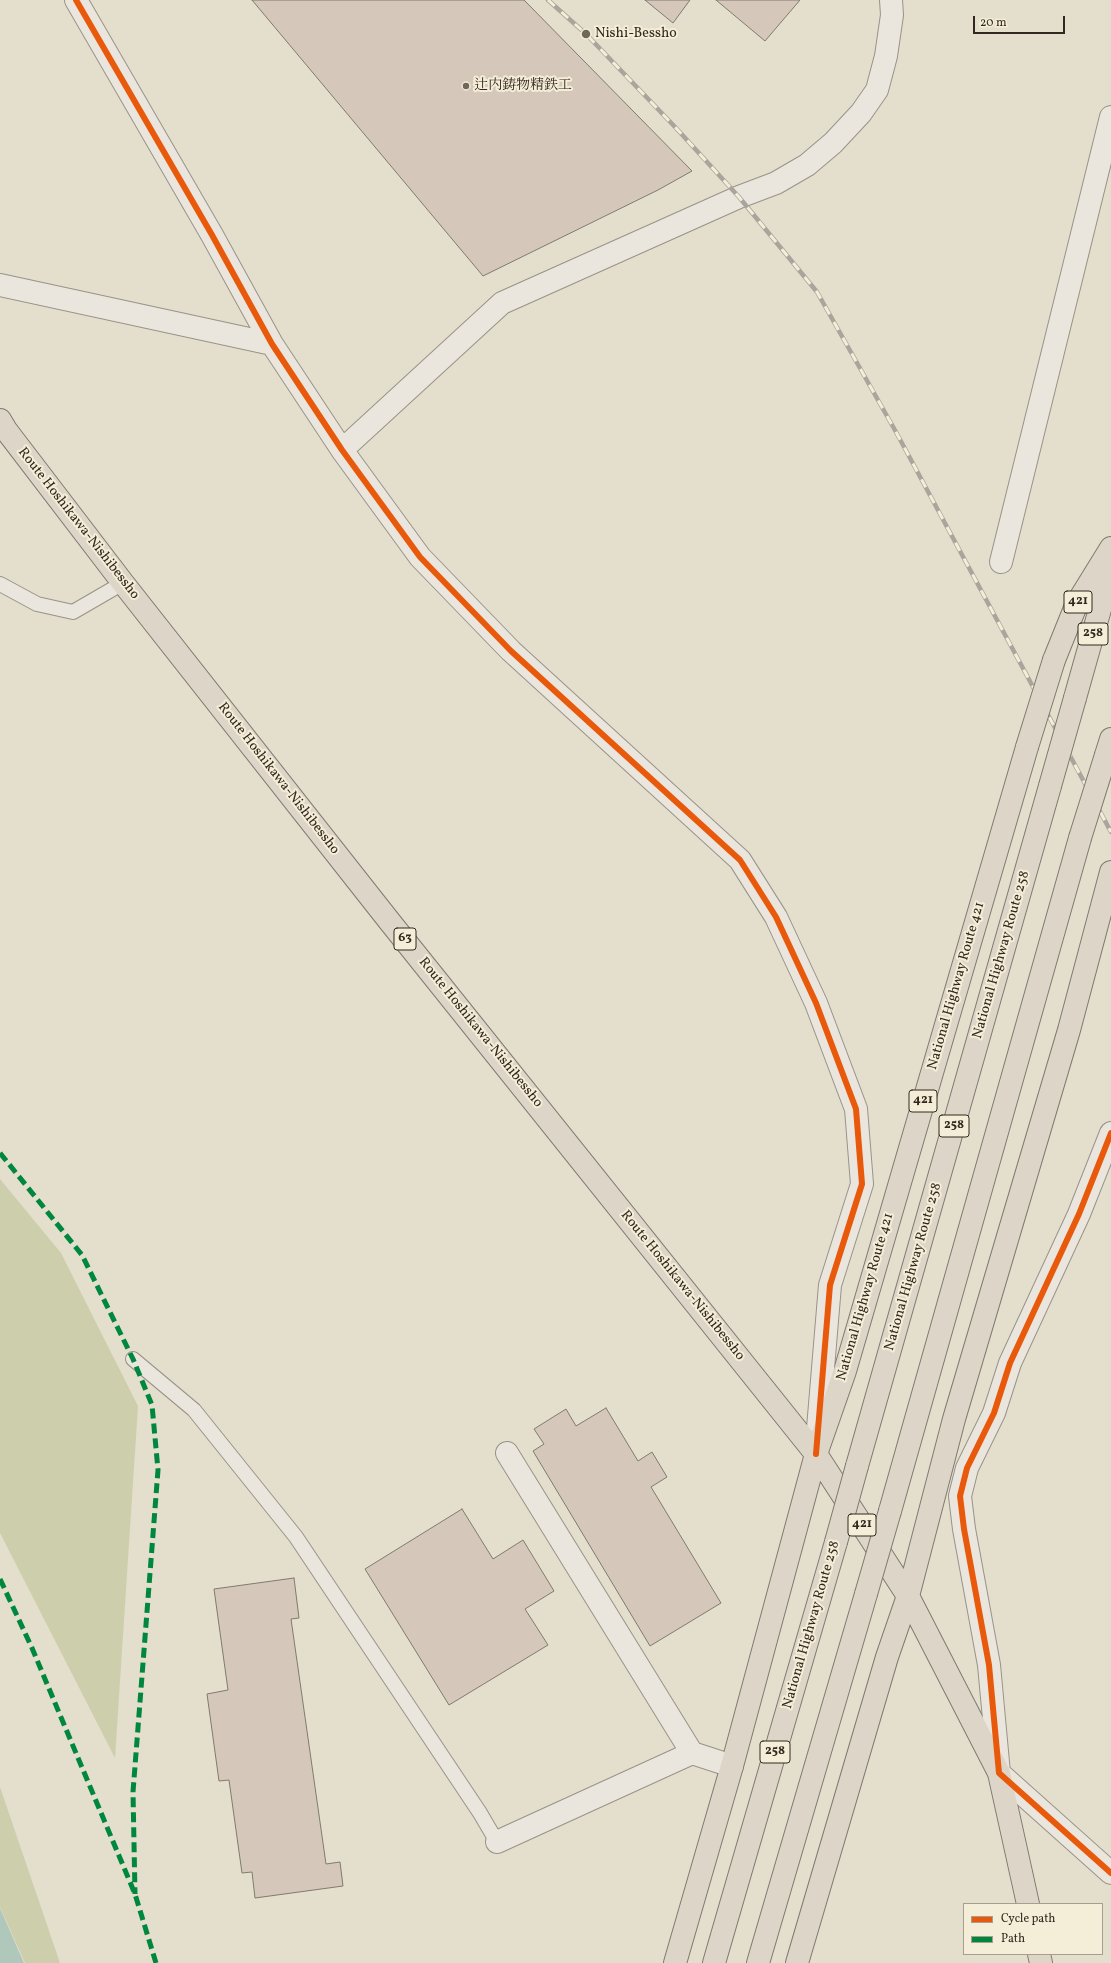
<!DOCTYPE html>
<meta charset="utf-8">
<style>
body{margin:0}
#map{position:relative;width:1111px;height:1963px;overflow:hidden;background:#e4decc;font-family:Vollkorn,serif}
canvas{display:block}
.legend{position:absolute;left:963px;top:1903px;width:140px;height:52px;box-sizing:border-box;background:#f4edd7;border:1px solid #a79e8d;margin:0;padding:5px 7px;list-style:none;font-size:12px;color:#33281f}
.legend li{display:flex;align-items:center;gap:8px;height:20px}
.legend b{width:20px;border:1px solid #a79e8d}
.scale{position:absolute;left:973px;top:16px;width:92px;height:18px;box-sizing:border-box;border:2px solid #33281f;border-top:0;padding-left:5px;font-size:12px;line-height:14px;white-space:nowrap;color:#33281f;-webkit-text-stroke:3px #f4edd7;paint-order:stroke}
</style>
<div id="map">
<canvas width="1111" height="1963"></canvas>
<ul class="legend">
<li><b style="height:5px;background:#e8590c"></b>Cycle path</li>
<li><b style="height:5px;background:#00873e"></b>Path</li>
</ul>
<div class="scale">20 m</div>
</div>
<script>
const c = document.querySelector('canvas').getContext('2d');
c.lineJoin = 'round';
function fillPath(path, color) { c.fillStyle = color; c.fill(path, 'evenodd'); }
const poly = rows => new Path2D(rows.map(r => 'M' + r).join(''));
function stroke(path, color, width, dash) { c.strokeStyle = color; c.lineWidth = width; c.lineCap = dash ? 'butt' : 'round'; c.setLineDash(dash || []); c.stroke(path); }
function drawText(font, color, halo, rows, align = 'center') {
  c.font = font + ' Vollkorn,"Noto Serif JP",serif'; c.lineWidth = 4; c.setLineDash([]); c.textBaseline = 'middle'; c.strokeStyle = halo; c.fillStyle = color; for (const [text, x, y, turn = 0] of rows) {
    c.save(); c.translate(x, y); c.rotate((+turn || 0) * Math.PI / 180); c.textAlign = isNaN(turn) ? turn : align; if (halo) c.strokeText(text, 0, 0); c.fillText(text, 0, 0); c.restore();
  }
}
fillPath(poly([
 [0,1179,61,1253,138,1406,115,1758,0,1533],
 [0,1787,60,1963,25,1963,0,1907]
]), '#cdcfac');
fillPath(poly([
 [0,1908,24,1963,0,1963]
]), '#b0c8bb');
const building = poly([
 [252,0,524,0,692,171,658,190,483,276,252,0],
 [645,0,690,0,673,23,645,0],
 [716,0,800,0,765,41,716,0],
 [606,1408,638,1461,652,1452,667,1477,651,1487,721,1603,650,1646,533,1451,544,1444,534,1429,566,1409,576,1426,606,1408],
 [462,1509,493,1559,523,1540,554,1591,525,1609,548,1645,449,1705,365,1569,462,1509],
 [294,1578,299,1618,291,1619,326,1864,340,1862,343,1886,255,1898,252,1872,242,1873,229,1780,219,1781,207,1694,228,1690,214,1589,294,1578]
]);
fillPath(building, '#d5c7b9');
stroke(building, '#7f7a71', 1);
const lane = poly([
 [0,584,37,604,73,612,123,583],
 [133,1359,194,1410,296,1537,480,1813,497,1842]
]);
const street = poly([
 [76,0,212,235,272,344,342,450,420,557,511,651,740,860,776,917,816,1003,856,1109,862,1184,830,1285,817,1440],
 [0,285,272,344],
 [342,450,502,303,739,197,776,183,807,165,833,143,861,113,877,90,886,56,892,15,891,0],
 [1001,562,1111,117],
 [1111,1133,1079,1214,1010,1363,994,1413,967,1468,960,1496,964,1529,989,1665,999,1773,1111,1873],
 [507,1453,692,1753,732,1766],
 [497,1842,692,1753]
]);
const primary = poly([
 [0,420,6,430,123,583,390,922,816,1454]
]);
const highway = poly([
 [1054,660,1077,603,1111,548],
 [1075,698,1111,570],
 [1106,755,1111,739],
 [816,1454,908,1596,999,1773,1028,1904],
 [857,1466,1050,786],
 [890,1511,1080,838],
 [1039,1954,1041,1963],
 [675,1963,732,1766,816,1454,845,1371,1027,747],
 [714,1963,836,1542],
 [758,1963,866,1594],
 [797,1963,887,1657,908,1596,954,1419,1069,1030,1111,872]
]);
stroke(lane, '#989388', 16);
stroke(street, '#989388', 24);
stroke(primary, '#7f7a71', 24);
stroke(highway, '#7f7a71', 24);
stroke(lane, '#eae6dd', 14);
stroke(street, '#eae6dd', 22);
stroke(primary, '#ddd6c8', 22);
stroke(highway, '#ddd6c8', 22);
const rail = poly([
 [548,0,586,34,676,128,739,197,817,292,896,432,1111,832]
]);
stroke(rail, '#a9a59d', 4.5);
stroke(rail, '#f4edd7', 3, [9]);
const highwayBridge = poly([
 [1027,747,1054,660],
 [1050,786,1075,698],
 [1080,838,1106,755],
 [836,1542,857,1466],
 [866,1594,890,1511]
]);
stroke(highwayBridge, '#7f7a71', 24, []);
stroke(highwayBridge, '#ddd6c8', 22);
stroke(poly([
 [0,1153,82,1255,133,1359,152,1405,158,1470,133,1792,135,1894],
 [0,1579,32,1648,135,1894,156,1963]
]), '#00873e', 5, [10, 5]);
stroke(poly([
 [76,0,212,235,272,344,342,450,420,557,511,651,740,860,776,917,816,1003,856,1109,862,1184,830,1285,816,1454],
 [1111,1133,1079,1214,1010,1363,994,1413,967,1468,960,1496,964,1529,989,1665,999,1773,1111,1873]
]), '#e8590c', 6);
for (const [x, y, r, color] of [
 [586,34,5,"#71685c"],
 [466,86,4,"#71685c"]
]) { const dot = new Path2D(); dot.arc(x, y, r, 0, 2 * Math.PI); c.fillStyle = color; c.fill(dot); stroke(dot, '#f4edd7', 1.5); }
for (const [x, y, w] of [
 [1078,602,28],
 [1093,634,30],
 [405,939,22],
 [923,1101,28],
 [954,1126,30],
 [862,1525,28],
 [775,1752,30]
]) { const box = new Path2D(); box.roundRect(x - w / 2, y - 11, w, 22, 3); c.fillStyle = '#f4edd7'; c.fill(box); stroke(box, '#33281f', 1); }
drawText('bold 13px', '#33281f', null, [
 ["421",1078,602],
 ["258",1093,634],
 ["63",405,939],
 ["421",923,1101],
 ["258",954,1126],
 ["421",862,1525],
 ["258",775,1752]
]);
drawText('14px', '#33281f', '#f4edd7', [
 ["Nishi-Bessho",595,34],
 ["辻内鋳物精鉄工",474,86]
], 'left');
drawText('14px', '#33281f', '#f4edd7', [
 ["Route Hoshikawa-Nishibessho",78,524,52],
 ["Route Hoshikawa-Nishibessho",278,779,52],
 ["National Highway Route 258",1002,955,-74],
 ["National Highway Route 421",957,986,-74],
 ["Route Hoshikawa-Nishibessho",480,1033,51],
 ["National Highway Route 258",914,1267,-74],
 ["Route Hoshikawa-Nishibessho",682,1286,51],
 ["National Highway Route 421",866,1297,-74],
 ["National Highway Route 258",812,1625,-74]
]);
</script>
